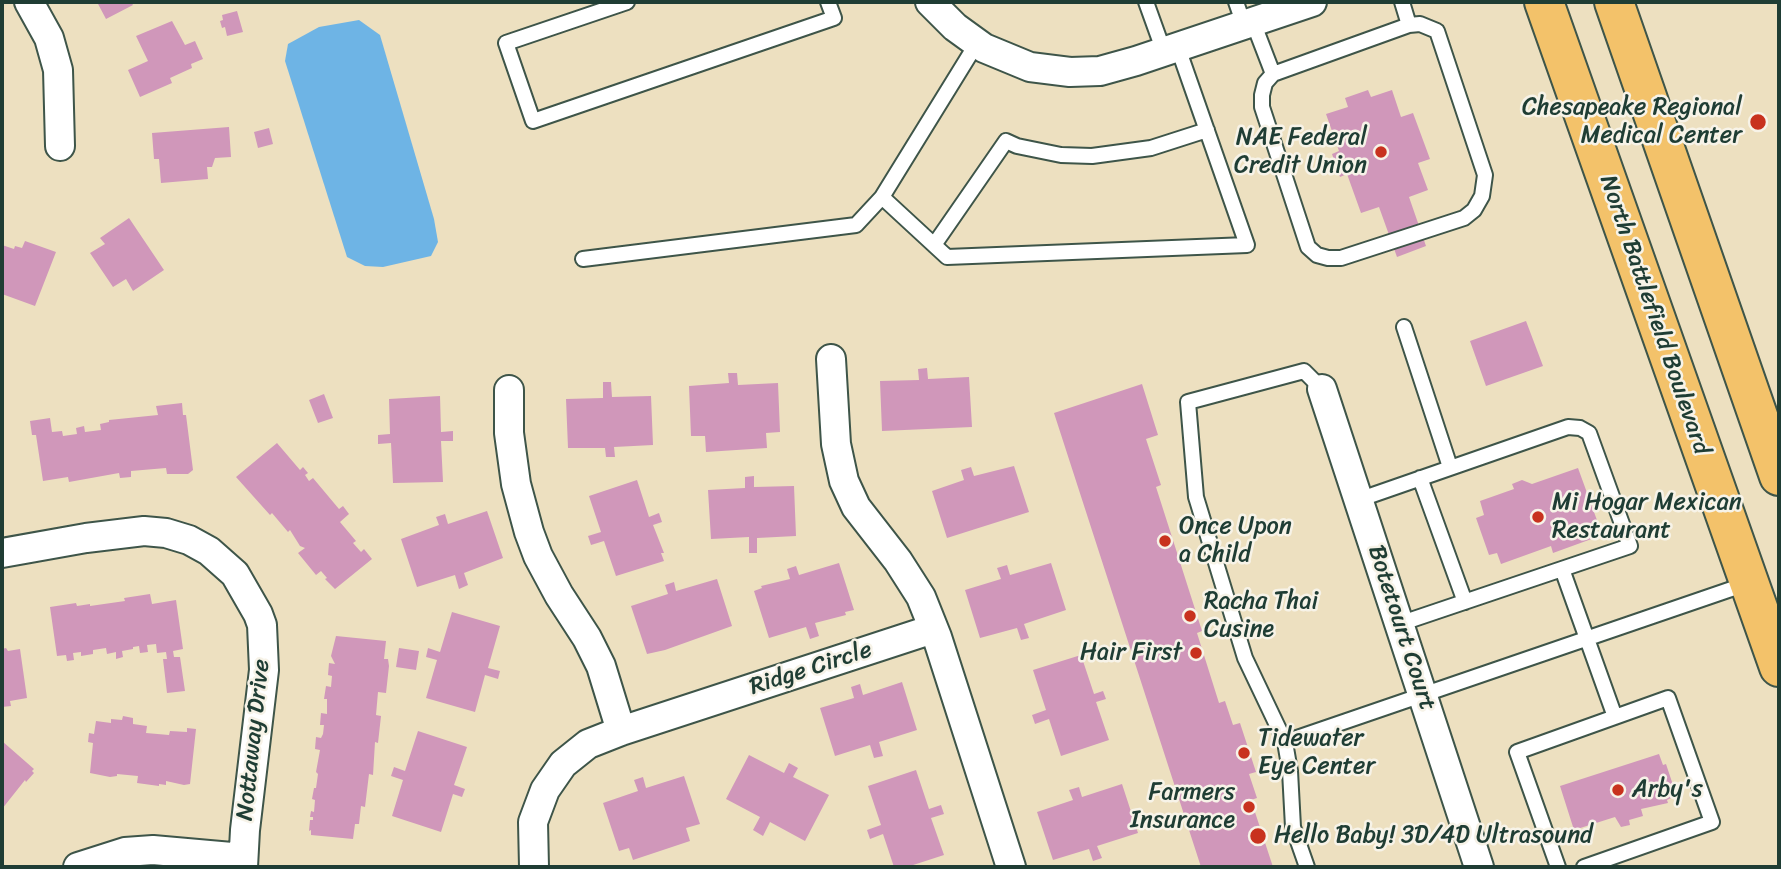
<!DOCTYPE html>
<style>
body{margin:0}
#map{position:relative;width:1781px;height:869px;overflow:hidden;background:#ede0c0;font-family:Sriracha,sans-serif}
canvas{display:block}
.frame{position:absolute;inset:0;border:4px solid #1f3d34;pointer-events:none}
</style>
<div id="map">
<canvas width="1781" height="869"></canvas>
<div class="frame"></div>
</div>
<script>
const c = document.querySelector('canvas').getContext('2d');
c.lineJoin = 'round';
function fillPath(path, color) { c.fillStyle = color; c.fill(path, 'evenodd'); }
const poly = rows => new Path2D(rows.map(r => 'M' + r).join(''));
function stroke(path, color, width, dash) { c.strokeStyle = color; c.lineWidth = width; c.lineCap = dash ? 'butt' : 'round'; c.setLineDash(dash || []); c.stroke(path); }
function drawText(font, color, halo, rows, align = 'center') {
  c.font = font + ' Sriracha,sans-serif'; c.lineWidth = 5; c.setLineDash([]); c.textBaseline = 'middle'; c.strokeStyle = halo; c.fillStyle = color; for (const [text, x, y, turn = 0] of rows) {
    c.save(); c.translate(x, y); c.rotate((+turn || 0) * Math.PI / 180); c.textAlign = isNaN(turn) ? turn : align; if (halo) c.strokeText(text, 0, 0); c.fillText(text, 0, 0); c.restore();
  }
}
fillPath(poly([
 [359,20,380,35,434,219,438,242,431,256,383,267,365,266,347,257,285,61,288,44,319,27]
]), '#6eb4e5');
fillPath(poly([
 [97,2,131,2,133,5,106,19],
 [237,11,243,32,227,36,225,27,222,28,220,21,223,20,222,15],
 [172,21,185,45,195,41,203,59,191,64,192,68,170,78,172,83,140,97,128,70,148,61,136,36],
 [1368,90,1371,97,1392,90,1401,117,1413,113,1430,159,1418,163,1428,190,1409,197,1426,246,1397,257,1379,207,1361,213,1347,174,1340,177,1332,154,1339,151,1326,114,1348,107,1345,98],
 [229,127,231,157,215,158,212,167,207,167,208,179,161,183,159,159,154,159,152,133],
 [269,128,273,144,258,148,254,132],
 [129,218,164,270,133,291,126,279,113,287,90,253,105,244,100,238],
 [25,241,56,252,35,306,2,294,2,245,14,249,15,246,22,248],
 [1526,321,1543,366,1486,386,1470,341],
 [927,368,928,379,969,377,972,427,882,431,880,381,919,380,918,369],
 [728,373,737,373,738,385,778,383,780,432,766,433,767,448,706,452,705,436,691,436,689,386,729,383],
 [603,382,611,382,612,397,651,396,653,445,614,447,615,457,606,457,605,448,568,448,566,399,603,398],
 [1142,384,1158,435,1146,439,1161,485,1156,487,1202,631,1197,633,1219,703,1225,701,1233,725,1240,723,1256,772,1249,774,1257,798,1251,800,1273,867,1201,867,1054,413],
 [324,394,333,418,318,423,309,400],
 [440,396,441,432,453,431,453,441,441,441,443,482,393,483,391,443,378,444,378,435,390,434,389,399],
 [182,403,183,415,186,415,193,470,188,474,167,474,166,468,131,471,131,477,120,478,119,473,69,482,68,477,43,481,36,435,32,435,30,421,50,418,52,432,62,431,63,436,77,434,76,428,84,426,85,432,101,430,100,424,109,422,109,420,158,415,156,406],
 [277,443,300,470,303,467,308,473,305,475,309,481,313,478,339,509,343,506,349,514,340,522,356,541,353,543,361,552,364,549,372,559,335,589,325,579,327,578,321,571,316,575,298,553,305,548,300,546,290,530,288,532,272,513,270,515,236,477],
 [1014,466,1029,512,947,538,932,491,964,480,961,470,971,467,974,476],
 [1578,468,1598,523,1593,525,1597,537,1553,553,1551,546,1501,564,1497,553,1489,555,1476,518,1484,515,1480,501,1514,489,1512,484,1522,480,1532,484],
 [754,476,754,487,794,486,796,536,757,538,757,553,749,553,749,537,711,539,708,490,745,488,745,477],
 [637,480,649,517,659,513,662,522,653,525,664,553,661,553,664,561,616,576,604,541,591,545,588,536,601,532,589,496],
 [487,511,503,558,464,573,468,585,459,589,455,575,417,587,401,539,439,525,436,517,445,514,448,524],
 [839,563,854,610,845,612,846,615,815,623,819,636,810,639,806,627,769,638,754,591,762,588,761,586,790,579,787,569,796,566,799,575],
 [1051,563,1066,610,1024,624,1029,638,1021,640,1017,628,980,638,965,590,1001,579,997,568,1007,565,1010,575],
 [717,579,732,626,665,650,647,654,631,606,668,594,665,585,674,582,676,591],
 [150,594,152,604,176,600,183,649,173,651,174,657,180,657,185,691,167,693,163,659,167,659,166,652,157,653,156,644,147,645,148,652,140,653,139,646,133,647,133,649,122,651,123,657,116,659,116,652,107,654,106,648,93,650,93,654,81,656,81,652,73,653,74,660,67,661,66,655,57,656,50,607,76,603,77,606,90,604,90,606,125,601,124,598],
 [452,612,500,626,488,668,500,671,498,679,485,675,475,712,426,698,437,660,426,657,428,648,440,652],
 [336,636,386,641,384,659,388,659,389,666,386,693,378,692,376,715,381,716,378,743,375,742,373,775,369,774,365,807,361,806,359,824,355,824,353,839,311,835,311,830,309,831,310,820,313,820,313,817,310,817,311,811,314,812,315,800,312,799,314,788,316,788,318,774,316,772,320,750,315,749,316,737,321,738,323,734,324,725,320,725,321,713,327,714,327,699,324,699,326,686,331,687,332,676,328,675,329,663,335,664,331,656],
 [6,648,8,651,20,649,27,698,10,701,11,706,2,707,2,649],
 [399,648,419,651,416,670,396,667],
 [1081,655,1094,694,1103,691,1106,699,1096,702,1109,740,1061,756,1049,719,1035,724,1032,715,1046,710,1033,670],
 [902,682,917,730,879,742,883,756,874,758,870,745,835,756,820,708,854,698,851,687,860,684,863,695],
 [123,716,133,718,133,724,147,726,146,733,169,735,170,731,187,732,187,728,196,729,190,784,184,785,166,781,166,785,159,784,159,786,137,783,138,776,117,774,117,776,110,777,90,773,93,743,88,742,89,733,94,734,96,721,111,723,111,719,122,720],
 [418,731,467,747,454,785,465,789,462,797,453,794,441,832,392,816,403,780,391,776,394,767,405,771],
 [2,741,34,769,32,771,34,773,26,782,25,780,2,809],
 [1659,754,1663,765,1666,764,1676,794,1670,796,1671,798,1667,800,1668,803,1641,809,1643,816,1629,820,1630,825,1621,827,1615,817,1574,830,1560,786],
 [749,755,784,773,789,763,798,768,793,777,829,795,805,841,770,822,763,836,753,830,760,817,726,799],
 [916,770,929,809,941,805,944,814,931,818,944,855,907,867,894,867,883,834,870,839,867,830,881,825,868,786],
 [684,776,700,824,686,828,690,841,633,860,629,848,619,851,603,803,638,791,634,780,643,777,646,788],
 [1122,784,1138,833,1097,846,1102,858,1093,861,1089,849,1053,860,1037,812,1073,800,1069,790,1079,787,1082,797]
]), '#d097ba');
const lane = poly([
 [627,2,506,43,533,121,834,18,828,2],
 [1146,2,1164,52],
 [1236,2,1244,25],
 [1402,2,1409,25],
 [1253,22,1273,74,1265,83,1262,95,1262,107,1308,247,1317,255,1328,258,1341,258,1464,218,1474,210,1482,196,1485,175,1437,31,1420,24,1409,25,1273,74],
 [882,197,947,257,1247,245,1178,48],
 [934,245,1006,141,1017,146,1061,155,1092,156,1151,148,1207,130],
 [583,259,856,225,882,197,977,43],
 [1404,327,1450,467],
 [1420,478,1465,602],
 [1358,500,1568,427,1580,428,1589,433,1630,546,1399,624],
 [1562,569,1615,717],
 [1285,742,1749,583],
 [1307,867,1293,827,1290,771,1285,742,1245,658,1196,497,1188,402,1304,371,1322,389],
 [1558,867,1517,752,1668,698,1712,822,1584,867]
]);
const street = poly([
 [29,2,49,38,58,70,60,146],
 [930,2,955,27,984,48,1030,67,1070,72,1100,71,1136,61,1312,2],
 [831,359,836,444,844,481,856,507,898,561,921,597,937,637,1011,867],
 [1322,389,1479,867],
 [509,390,509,433,516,484,529,532,538,556,559,595,587,638,601,666,621,731],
 [2,553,86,538,144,531,166,533,189,540,209,551,235,574,258,614,262,625,264,670,245,830,243,867],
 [78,867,125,852,153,850,243,858],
 [534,867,533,822,545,790,563,764,588,744,621,731,933,629]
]);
const primary = poly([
 [1544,2,1779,667],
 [1614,2,1779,476]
]);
stroke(lane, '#3e5549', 18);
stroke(street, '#3e5549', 32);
stroke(primary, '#3e5549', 42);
stroke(lane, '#fff', 14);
stroke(street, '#fff', 28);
stroke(primary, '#f3c26a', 38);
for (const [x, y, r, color] of [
 [1758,122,9,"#c8321e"],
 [1381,152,7,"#c8321e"],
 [1538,517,7,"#c8321e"],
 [1165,541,7,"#c8321e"],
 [1190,616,7,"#c8321e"],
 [1196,653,7,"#c8321e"],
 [1244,753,7,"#c8321e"],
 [1618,790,7,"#c8321e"],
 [1249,807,7,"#c8321e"],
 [1258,836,9,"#c8321e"]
]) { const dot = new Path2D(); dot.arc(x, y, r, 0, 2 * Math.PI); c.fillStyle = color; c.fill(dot); stroke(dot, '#f7f3e8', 2.5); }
drawText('24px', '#1f3d34', '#f7f3e8', [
 ["Chesapeake Regional",1742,108,"right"],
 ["Medical Center",1742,136,"right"],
 ["NAE Federal",1367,138,"right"],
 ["Credit Union",1367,166,"right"],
 ["Mi Hogar Mexican",1552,503],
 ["Restaurant",1552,531],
 ["Once Upon",1179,527],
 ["a Child",1179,555],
 ["Racha Thai",1204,602],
 ["Cusine",1204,630],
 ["Hair First",1182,653,"right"],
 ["Tidewater",1258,739],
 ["Eye Center",1258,767],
 ["Arby's",1632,790],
 ["Farmers",1235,793,"right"],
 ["Insurance",1235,821,"right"],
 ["Hello Baby! 3D/4D Ultrasound",1274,836]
], 'left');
drawText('24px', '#1f3d34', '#f7f3e8', [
 ["North Battlefield Boulevard",1654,315,71],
 ["Botetourt Court",1401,628,72],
 ["Ridge Circle",811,669,-18],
 ["Nottaway Drive",254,740,-84]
]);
</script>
